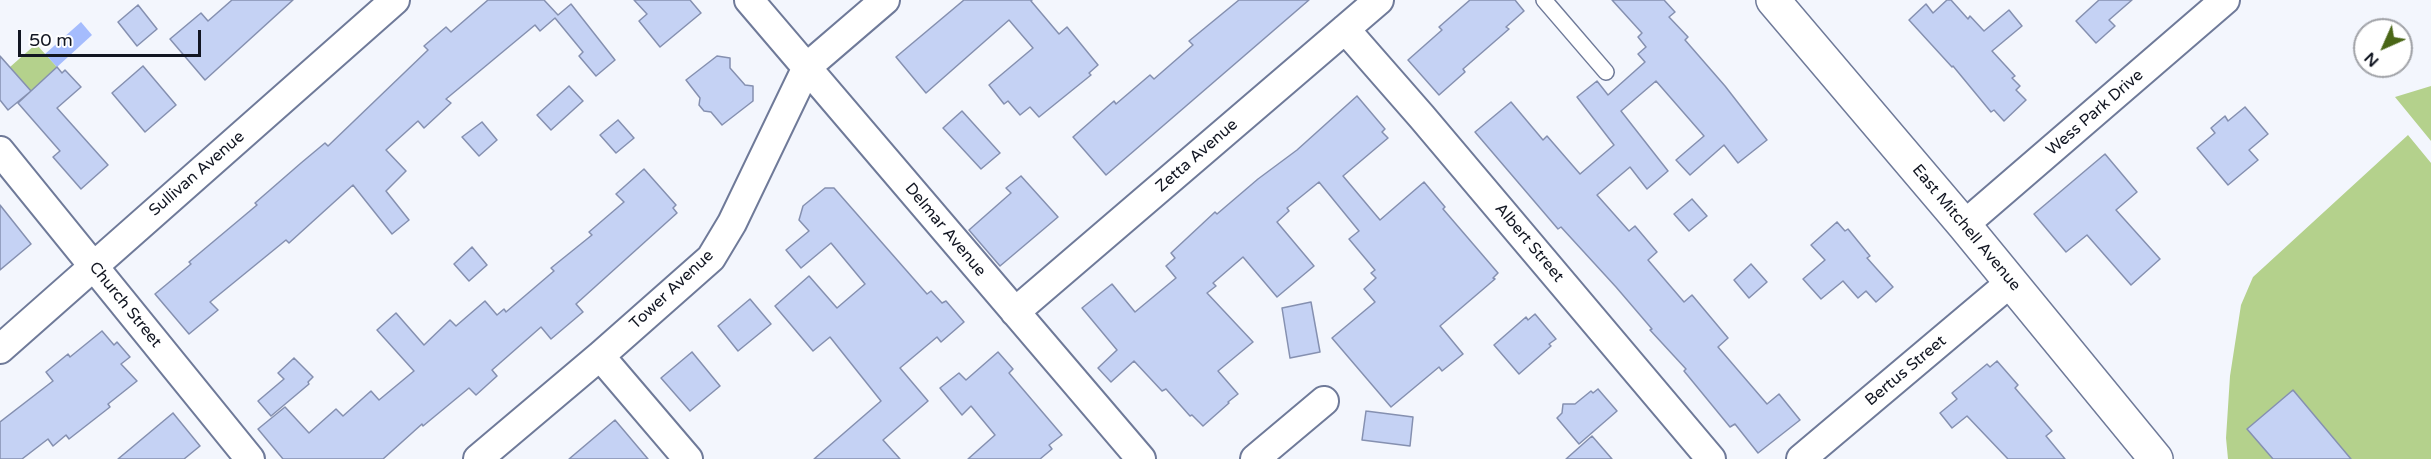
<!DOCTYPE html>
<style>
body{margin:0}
#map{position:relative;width:2431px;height:459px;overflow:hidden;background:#f3f6fd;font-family:"Varela Round",sans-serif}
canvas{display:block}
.north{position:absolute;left:2353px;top:18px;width:60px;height:60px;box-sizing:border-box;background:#fff;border:2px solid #a0a2a7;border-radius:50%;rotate:225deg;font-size:16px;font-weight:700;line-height:24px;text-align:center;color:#121622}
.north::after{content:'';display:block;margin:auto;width:21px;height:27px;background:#4a6617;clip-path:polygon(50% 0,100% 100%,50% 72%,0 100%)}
.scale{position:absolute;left:18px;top:30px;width:183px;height:27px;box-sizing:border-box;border:3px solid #121622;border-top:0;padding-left:8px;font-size:18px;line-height:21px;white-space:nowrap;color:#121622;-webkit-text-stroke:4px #fff;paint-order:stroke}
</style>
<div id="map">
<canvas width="2431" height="459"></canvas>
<div class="north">N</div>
<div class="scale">50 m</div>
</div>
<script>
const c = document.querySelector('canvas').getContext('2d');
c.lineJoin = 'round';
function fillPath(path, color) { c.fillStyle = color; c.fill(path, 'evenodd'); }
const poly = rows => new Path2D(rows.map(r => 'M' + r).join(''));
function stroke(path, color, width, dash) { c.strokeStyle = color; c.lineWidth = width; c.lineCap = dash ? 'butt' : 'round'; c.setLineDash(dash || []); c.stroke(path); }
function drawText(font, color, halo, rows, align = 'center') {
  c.font = font + ' "Varela Round",sans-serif'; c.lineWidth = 4.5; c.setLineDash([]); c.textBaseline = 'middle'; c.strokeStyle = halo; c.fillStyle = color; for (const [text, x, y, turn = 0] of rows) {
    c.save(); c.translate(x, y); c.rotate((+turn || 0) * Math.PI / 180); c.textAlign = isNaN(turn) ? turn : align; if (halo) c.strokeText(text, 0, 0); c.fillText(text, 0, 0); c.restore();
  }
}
fillPath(poly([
 [36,44,57,67,31,91,10,67],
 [2431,86,2431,141,2395,97],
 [2408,135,2431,163,2431,459,2228,459,2226,438,2230,376,2241,305,2253,277]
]), '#b4d18c');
fillPath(poly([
 [81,22,92,35,57,67,45,54]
]), '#a5bcfd');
const building = poly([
 [232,0,293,0,205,80,170,39,201,13,208,21,232,0],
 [488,0,544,0,558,15,571,4,615,60,596,76,579,56,583,52,555,18,540,31,535,25,446,99,451,103,424,128,418,121,386,150,406,171,386,191,409,220,392,234,353,185,289,243,286,240,210,302,218,310,189,334,155,294,191,264,189,262,257,205,255,203,301,163,325,143,328,146,428,50,424,46,446,27,451,32,488,0],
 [634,0,690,0,701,13,660,47,639,21,647,14,634,0],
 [964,0,1032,0,1031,1,1059,34,1067,27,1098,65,1089,73,1091,75,1039,117,1030,107,1020,115,1008,101,1004,104,989,85,1033,48,1009,20,926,93,896,57,964,0],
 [1239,0,1309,0,1106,175,1073,137,1114,101,1116,104,1150,75,1154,79,1193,45,1189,41,1239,0],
 [1470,0,1515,0,1524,11,1506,27,1509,29,1463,69,1465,72,1439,95,1408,60,1442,30,1439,27,1470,0],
 [1612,0,1664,0,1675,12,1669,17,1688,37,1685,40,1725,86,1767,140,1738,163,1724,145,1690,175,1676,160,1704,136,1656,81,1621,111,1668,171,1647,189,1630,167,1597,195,1629,231,1635,226,1657,252,1648,260,1684,302,1692,295,1728,338,1718,347,1767,404,1779,394,1800,420,1758,453,1735,424,1730,427,1684,371,1686,369,1650,330,1652,329,1616,287,1561,227,1558,229,1475,132,1511,102,1543,140,1547,136,1580,174,1614,145,1577,97,1597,81,1608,95,1645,62,1638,54,1646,47,1638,37,1642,33,1612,0],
 [1947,0,1951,0,1968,19,1970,16,1984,31,2009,10,2022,26,1992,51,2015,76,2012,78,2020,86,2016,90,2026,100,2004,121,1994,110,1991,112,1953,66,1952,67,1909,20,1926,4,1933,13,1947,0],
 [2099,0,2132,0,2109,20,2115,26,2096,43,2076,21,2099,0],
 [138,5,157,29,137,46,118,22,138,5],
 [0,56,31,91,8,110,0,100,0,56],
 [717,56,730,58,730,68,745,85,753,86,753,101,722,125,711,112,704,111,699,105,700,98,686,80,717,56],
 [143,66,176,105,145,132,112,93,143,66],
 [57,67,62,73,65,70,81,87,57,108,108,165,81,189,53,157,60,151,18,103,57,67],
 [569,86,583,101,551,130,537,115,569,86],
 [1357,96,1385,129,1382,132,1388,138,1343,176,1380,220,1424,182,1445,207,1443,209,1498,273,1493,278,1495,279,1440,326,1463,354,1442,371,1439,367,1391,407,1332,338,1375,302,1364,289,1376,278,1371,273,1375,270,1349,239,1359,231,1319,182,1287,208,1289,211,1277,222,1314,266,1277,297,1243,257,1213,283,1216,286,1207,293,1253,342,1218,371,1238,394,1228,402,1229,403,1203,426,1192,415,1190,416,1166,389,1162,391,1134,361,1111,382,1098,368,1117,350,1082,308,1112,284,1135,312,1176,278,1166,266,1175,258,1171,253,1215,212,1217,214,1258,179,1297,150,1357,96],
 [2245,107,2268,134,2249,150,2258,160,2228,185,2197,148,2215,133,2211,128,2225,116,2228,121,2245,107],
 [962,111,1000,153,981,169,943,128,962,111],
 [618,120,634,138,616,153,600,135,618,120],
 [482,122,497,140,479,156,462,137,482,122],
 [2105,154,2137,192,2116,210,2160,259,2131,285,2087,235,2066,252,2034,214,2105,154],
 [644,169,676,205,673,208,677,213,576,304,583,312,551,339,541,327,492,370,497,376,476,395,469,388,423,426,422,424,383,459,283,459,258,429,285,407,309,433,336,409,343,416,371,391,379,400,414,371,377,330,396,313,424,345,450,320,456,326,485,301,497,315,504,309,506,312,554,271,551,268,592,235,589,232,624,202,616,194,644,169],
 [1021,176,1058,217,1000,266,969,230,1011,193,1006,188,1021,176],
 [825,188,834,188,927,294,931,291,942,303,946,301,964,322,941,342,937,337,900,368,928,401,883,440,900,459,814,459,881,401,830,337,813,351,775,306,809,276,837,308,865,284,831,243,801,268,786,250,809,231,799,220,803,206,825,188],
 [1692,199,1707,216,1689,231,1674,214,1692,199],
 [0,205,31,244,0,270,0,205],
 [1837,222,1845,231,1848,229,1870,256,1867,258,1893,287,1876,302,1866,291,1858,298,1843,281,1821,299,1803,279,1825,260,1811,245,1837,222],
 [472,247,487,265,469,281,454,264,472,247],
 [1751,264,1767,282,1749,298,1734,280,1751,264],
 [750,299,771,324,738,351,718,326,750,299],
 [1311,302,1320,352,1290,358,1282,308,1311,302],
 [1535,314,1556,339,1549,344,1551,346,1519,374,1494,345,1526,317,1528,320,1535,314],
 [102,331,114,345,117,342,130,357,121,364,137,381,108,404,110,407,69,439,66,435,53,446,48,439,22,459,0,459,0,422,53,381,46,372,68,354,70,357,102,331],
 [692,352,720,386,690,411,661,378,692,352],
 [998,352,1013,369,1009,373,1062,435,1049,445,1052,449,1040,459,968,459,995,435,971,406,962,415,940,388,959,373,966,380,998,352],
 [294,358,313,377,308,382,309,384,271,416,258,401,284,379,278,373,294,358],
 [1997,361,2018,385,2015,388,2052,431,2046,436,2065,459,2008,459,1967,416,1952,428,1940,413,1957,399,1952,393,1987,364,1990,367,1997,361],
 [1598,389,1617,411,1579,444,1557,418,1562,413,1563,404,1575,404,1591,391,1593,393,1598,389],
 [2293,390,2351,459,2273,459,2247,429,2293,390],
 [1366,411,1413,417,1410,446,1362,440,1366,411],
 [173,413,200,446,184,459,118,459,173,413],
 [615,420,648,459,569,459,615,420],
 [1592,436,1612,459,1566,459,1592,436]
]);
fillPath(building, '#c5d2f4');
stroke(building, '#8590b0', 1.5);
const service = poly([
 [1544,0,1606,72]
]);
const minor = poly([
 [749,0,1141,459],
 [1345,29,1422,117,1711,459],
 [0,151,250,459],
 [1964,225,2225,0],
 [1015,312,1379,0],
 [0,349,395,0],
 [600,356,688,459],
 [478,459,600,356,711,258,732,223,807,67,885,0],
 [1255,459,1324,401],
 [1801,459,2011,282]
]);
const tertiary = poly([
 [1773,0,1964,225,2156,459]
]);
stroke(service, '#6f7a99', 18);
stroke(minor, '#6f7a99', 32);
stroke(tertiary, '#6f7a99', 36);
stroke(service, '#fff', 15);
stroke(minor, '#fff', 28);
stroke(tertiary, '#fff', 33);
drawText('16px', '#121622', '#fff', [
 ["Wess Park Drive",2095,113,-41],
 ["Zetta Avenue",1197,156,-41],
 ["Sullivan Avenue",197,174,-41],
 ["East Mitchell Avenue",1966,228,50],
 ["Delmar Avenue",945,230,50],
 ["Albert Street",1529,243,50],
 ["Tower Avenue",672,290,-43],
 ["Church Street",125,305,51],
 ["Bertus Street",1906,371,-40]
]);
</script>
